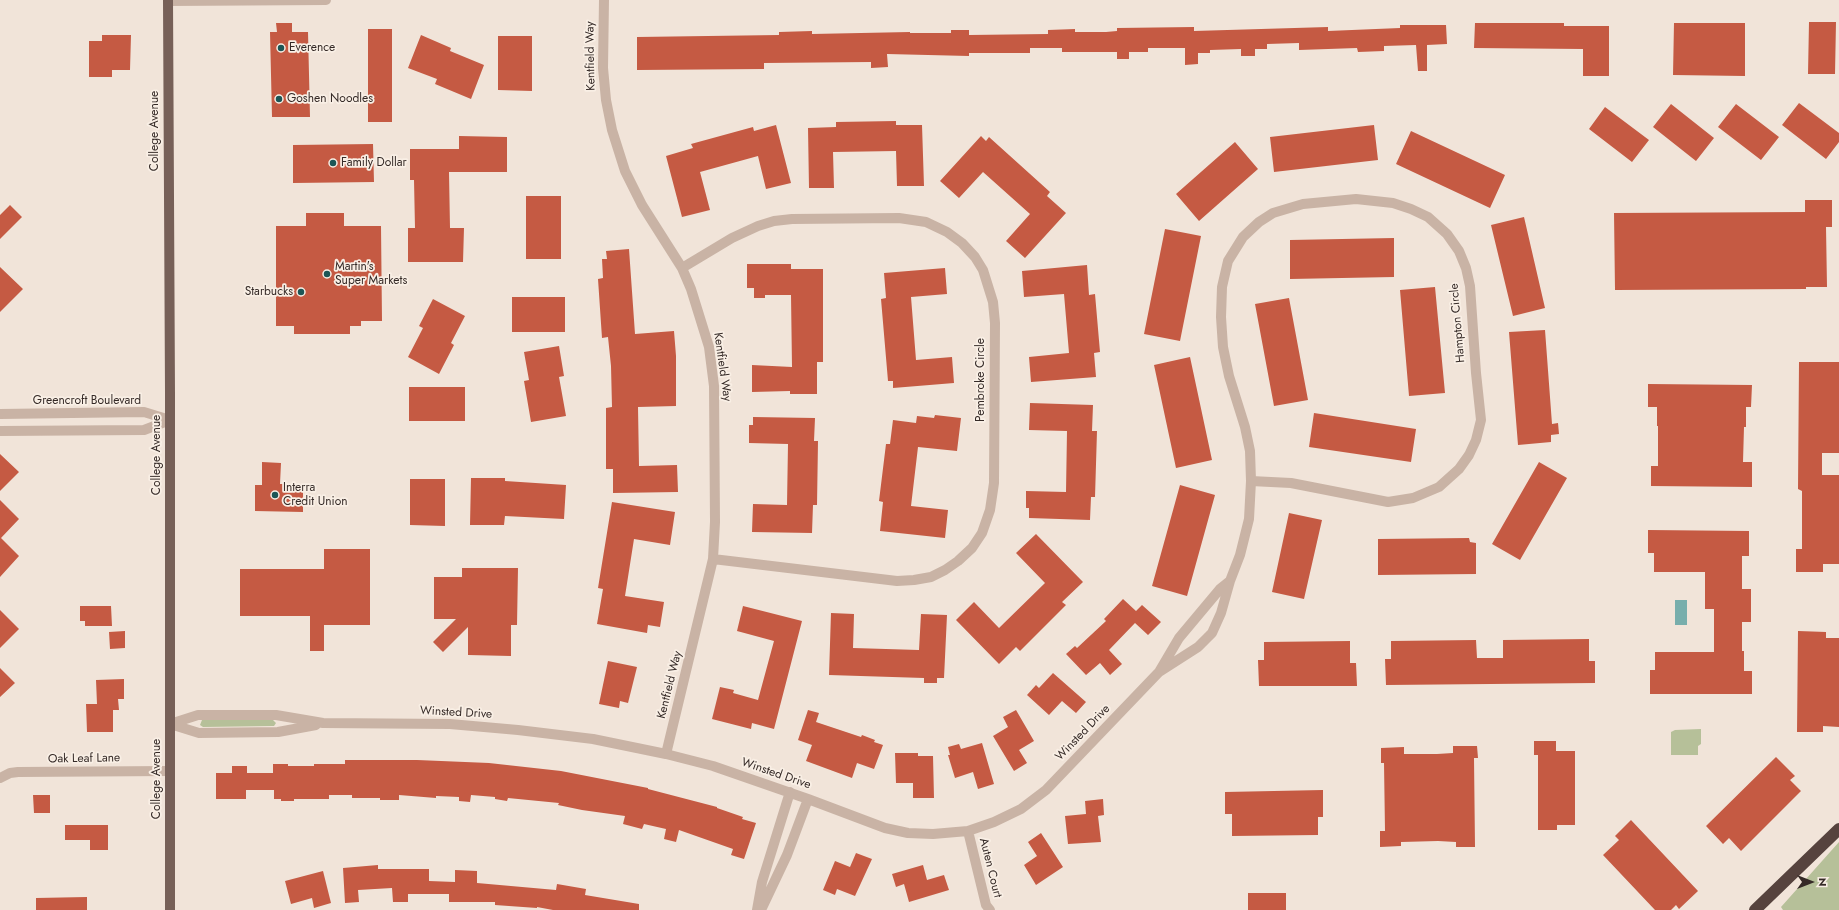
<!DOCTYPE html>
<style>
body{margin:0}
#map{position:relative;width:1839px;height:910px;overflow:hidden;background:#f1e4d9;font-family:Jost,sans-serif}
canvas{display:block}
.north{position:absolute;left:1791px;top:862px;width:40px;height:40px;-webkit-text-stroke:3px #f9efe5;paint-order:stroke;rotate:90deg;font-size:11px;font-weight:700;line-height:16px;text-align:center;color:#352a27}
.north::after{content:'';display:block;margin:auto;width:14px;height:18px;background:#352a27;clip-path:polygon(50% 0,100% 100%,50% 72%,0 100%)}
</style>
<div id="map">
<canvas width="1839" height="910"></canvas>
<div class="north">N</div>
</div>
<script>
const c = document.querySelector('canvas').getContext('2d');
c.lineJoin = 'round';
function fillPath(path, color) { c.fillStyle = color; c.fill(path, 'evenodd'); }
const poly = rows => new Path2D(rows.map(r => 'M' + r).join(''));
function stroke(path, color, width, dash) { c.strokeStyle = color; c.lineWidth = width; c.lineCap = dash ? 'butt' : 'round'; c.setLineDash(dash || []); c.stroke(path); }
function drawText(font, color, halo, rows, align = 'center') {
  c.font = font + ' Jost,sans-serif'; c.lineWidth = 3.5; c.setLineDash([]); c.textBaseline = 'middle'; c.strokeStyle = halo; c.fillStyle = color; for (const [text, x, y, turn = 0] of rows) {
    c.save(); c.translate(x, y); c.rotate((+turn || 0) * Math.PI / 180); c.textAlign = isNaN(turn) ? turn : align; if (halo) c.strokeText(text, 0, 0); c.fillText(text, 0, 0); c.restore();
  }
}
fillPath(poly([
 [202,720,273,720,276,723,274,726,272,726,203,727,200,725],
 [1701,729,1701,744,1698,746,1698,755,1671,755,1671,732,1675,730],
 [1839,842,1839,910,1783,910,1781,907]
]), '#b6c099');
fillPath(poly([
 [1675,600,1687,600,1687,625,1675,625]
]), '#78aeac');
fillPath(poly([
 [1809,22,1836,22,1835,74,1808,74],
 [276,23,292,23,292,32,308,32,310,117,272,117,270,32,277,32],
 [1475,23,1564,23,1564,26,1609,26,1609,76,1583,76,1583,49,1474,48],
 [1674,23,1745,23,1745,76,1673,75],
 [1400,25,1446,25,1447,44,1427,45,1427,71,1418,71,1416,45,1384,46,1384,51,1358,52,1357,48,1299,50,1299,43,1267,44,1267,49,1255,49,1255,56,1241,56,1241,49,1210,50,1210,53,1198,53,1198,64,1185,65,1185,48,1148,48,1148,52,1129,52,1129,59,1117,59,1117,52,1062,52,1062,48,1030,48,1030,53,969,53,969,56,887,54,888,67,871,68,871,62,764,63,764,69,637,70,637,37,779,35,779,32,812,31,812,34,910,32,910,33,951,33,951,30,969,30,969,35,1048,34,1048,30,1075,29,1075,32,1106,32,1117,31,1117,28,1194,27,1194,31,1328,27,1328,31,1400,28],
 [368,29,392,29,392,122,368,122],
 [102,35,131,35,130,70,112,70,112,77,89,77,89,41,102,41],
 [421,35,451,48,450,51,484,65,471,99,435,84,437,79,408,68],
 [498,36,532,36,532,91,498,90],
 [1799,103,1839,133,1839,142,1826,159,1782,125],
 [1671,104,1714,138,1696,161,1653,127],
 [1736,104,1779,137,1761,160,1718,127],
 [1605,107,1649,140,1632,162,1589,129],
 [896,121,896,125,922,125,924,186,897,186,896,151,833,152,834,188,809,188,808,128,836,127,836,122],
 [776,125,791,183,766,189,758,156,700,172,710,210,682,217,666,156,693,148,691,144,753,127,754,131],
 [1374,125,1378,160,1274,172,1270,137],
 [1411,131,1505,175,1490,208,1396,164],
 [459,136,507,137,507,172,449,172,450,228,464,228,463,262,408,262,408,228,415,228,414,180,410,180,410,149,459,149],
 [981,136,986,141,989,137,1050,192,1047,196,1066,213,1025,258,1006,241,1030,214,983,172,959,198,940,181],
 [1235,142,1258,169,1199,221,1176,194],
 [373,144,374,182,293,183,293,145],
 [526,196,561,196,561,259,526,259],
 [1805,200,1832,200,1832,227,1826,227,1827,287,1806,287,1806,289,1615,290,1614,213,1805,212],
 [10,205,22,217,0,239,0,215],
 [306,213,344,213,344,226,381,226,382,321,361,321,361,326,350,326,350,334,294,334,294,326,276,326,276,226,306,226],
 [1524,217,1545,308,1513,316,1491,225],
 [1165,229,1201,236,1180,341,1144,334],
 [1394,238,1394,277,1290,279,1290,240],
 [629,249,635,334,674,331,676,356,676,406,638,407,639,466,677,465,678,492,613,493,613,469,606,469,606,408,612,407,611,366,608,337,602,338,598,279,603,278,602,259,607,259,606,251],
 [747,264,791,264,791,269,823,269,823,362,817,362,817,394,790,394,790,391,752,392,752,365,792,367,791,295,765,295,765,298,754,298,754,288,747,288],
 [1087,265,1089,295,1095,294,1100,352,1094,353,1096,377,1031,382,1029,357,1069,353,1064,294,1024,297,1022,271],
 [0,267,23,289,0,312],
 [945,268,947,294,911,297,916,360,952,357,954,383,893,388,893,381,888,381,881,299,886,298,884,273],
 [1435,287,1445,393,1409,396,1400,290],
 [512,297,565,297,565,332,512,332],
 [1289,298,1308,400,1274,406,1255,304],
 [433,299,465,316,451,343,454,345,439,374,408,357,423,328,419,326],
 [1545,330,1552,424,1558,423,1559,434,1551,435,1551,442,1518,445,1509,332],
 [559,346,564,376,559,377,566,416,531,422,524,381,529,380,524,352],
 [1190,357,1212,460,1176,468,1154,365],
 [1799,362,1839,362,1839,453,1822,453,1822,475,1839,475,1839,564,1823,564,1823,572,1796,572,1796,549,1802,549,1802,491,1798,489],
 [1648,384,1752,385,1751,407,1746,407,1746,427,1744,427,1743,462,1752,462,1752,487,1651,486,1651,466,1658,466,1658,426,1657,426,1657,407,1648,407],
 [409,387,465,387,465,421,409,421],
 [1030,403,1093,405,1092,431,1097,431,1095,497,1091,497,1090,520,1029,518,1029,508,1026,508,1026,491,1066,492,1067,431,1029,430],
 [1314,413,1416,429,1411,462,1309,447],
 [935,415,961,418,957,451,918,447,911,506,948,510,945,538,880,531,883,502,879,501,886,444,890,444,893,420,916,423,917,416,934,418],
 [753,417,815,418,814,441,818,441,817,505,813,505,812,533,752,532,753,504,787,505,788,444,749,443,749,425,753,425],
 [0,454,19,472,0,491],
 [262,462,281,463,280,484,303,484,303,512,255,511,255,485,262,485],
 [1539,462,1567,478,1520,560,1492,544],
 [471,478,505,478,505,481,566,485,564,519,505,516,504,525,470,525],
 [410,479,445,479,445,526,410,525],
 [1180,485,1215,495,1187,596,1152,586],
 [0,500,19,519,1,538,19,556,0,577],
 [612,502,675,512,670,545,634,539,625,596,664,602,660,627,648,625,647,633,597,624,603,589,598,588],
 [1289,513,1322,520,1304,599,1272,592],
 [1648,530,1749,531,1749,556,1742,556,1742,589,1751,589,1751,622,1742,622,1742,651,1744,651,1744,671,1752,671,1752,694,1650,694,1650,670,1655,670,1655,652,1714,652,1714,609,1705,609,1705,572,1654,572,1654,553,1648,553],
 [1036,534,1083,582,1062,602,1066,605,1020,651,1016,647,999,664,956,620,974,602,999,628,1045,583,1016,553],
 [1469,538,1470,542,1476,543,1476,574,1378,575,1378,539],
 [324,549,370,549,370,625,324,625,324,651,310,651,310,616,240,616,240,569,324,569],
 [462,568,518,568,517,625,511,625,511,656,468,655,468,627,443,652,433,642,456,619,434,619,434,577,462,577],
 [1123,599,1136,611,1142,605,1161,622,1148,635,1135,623,1109,650,1122,664,1110,675,1100,663,1086,675,1066,654,1075,646,1077,648,1106,621,1104,619],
 [80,606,111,606,112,626,85,626,85,621,80,621],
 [743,606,802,621,774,729,752,723,751,729,712,719,720,687,734,690,733,693,758,700,774,641,737,631],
 [0,610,19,629,0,648],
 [831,613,854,614,853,648,919,650,921,614,947,615,944,678,937,678,937,683,924,683,924,678,829,675],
 [125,631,125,648,110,649,109,632],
 [1798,631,1826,632,1826,638,1839,638,1839,727,1823,726,1823,732,1797,732],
 [1589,639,1589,661,1595,661,1595,683,1386,685,1385,659,1391,659,1391,641,1476,640,1477,658,1503,658,1503,640],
 [1350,641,1350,663,1356,663,1357,686,1259,686,1258,660,1264,660,1264,642],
 [608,661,637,667,628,703,620,701,619,708,599,704],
 [0,668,15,683,0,697],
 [1053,673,1086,702,1076,713,1062,701,1049,715,1027,695,1036,685,1039,688],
 [124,679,124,699,118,699,119,710,113,710,113,732,87,732,86,704,97,704,96,680],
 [808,710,819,713,816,722,861,737,862,735,875,740,874,742,883,745,874,769,857,763,852,778,806,761,812,745,798,740],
 [1016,710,1034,741,1019,750,1027,763,1014,771,993,736,1008,727,1003,717],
 [1534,741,1556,741,1556,751,1575,751,1575,825,1557,825,1557,830,1538,830,1538,755,1534,755],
 [982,743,994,784,978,789,973,772,955,778,948,755,950,755,948,747,959,744,961,749],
 [1453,746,1477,746,1478,758,1474,758,1475,847,1456,847,1456,842,1438,841,1401,842,1401,846,1380,847,1380,831,1385,831,1384,763,1381,763,1381,748,1404,747,1404,754,1437,754,1453,753],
 [895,753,918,753,918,756,933,756,934,798,913,798,913,783,896,783],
 [1776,757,1795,776,1790,780,1801,791,1741,851,1729,838,1723,844,1706,826],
 [345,760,417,760,489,763,561,771,648,788,648,789,717,807,717,808,743,817,742,819,756,823,744,859,731,855,733,849,679,830,676,842,664,839,666,829,644,824,642,829,623,824,625,816,582,810,558,805,559,803,508,798,507,801,495,799,495,797,471,795,470,802,459,801,459,797,436,796,436,798,399,795,399,800,380,800,380,798,352,798,352,795,329,795,329,799,294,799,294,801,281,801,281,799,274,799,274,790,246,790,246,799,216,799,216,773,232,773,232,766,247,766,247,773,273,773,273,764,288,764,288,766,314,766,314,764,345,764],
 [1323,790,1323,817,1318,817,1318,835,1232,836,1232,814,1225,814,1225,792],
 [33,795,50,795,50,813,34,813],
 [1103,799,1104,815,1098,816,1101,842,1068,844,1065,816,1086,814,1085,801],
 [1631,820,1698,891,1679,909,1676,905,1671,910,1655,910,1603,855,1619,840,1615,836],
 [65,825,108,825,108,850,90,850,90,840,65,840],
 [1041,833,1063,867,1036,885,1024,865,1037,856,1028,842],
 [856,853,872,859,855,896,837,889,835,895,823,890,835,861,850,867],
 [378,865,378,869,429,869,429,881,455,882,455,870,477,871,477,883,556,890,557,884,586,889,585,895,639,904,639,910,553,910,537,907,537,908,495,905,495,902,449,902,449,894,408,894,408,902,393,902,392,888,358,890,359,902,345,903,343,868],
 [923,865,927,880,944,875,949,890,909,902,904,884,896,887,892,874],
 [323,871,331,903,314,908,312,898,291,904,285,881],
 [1248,893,1286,893,1286,910,1248,910],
 [87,897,87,910,36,910,36,898]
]), '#c55a43');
stroke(poly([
 [604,0,603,68,606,100,612,130,625,171,642,205,682,268,691,289,709,347,714,386,715,522,713,559,666,754],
 [168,1,326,0],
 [682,268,732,238,758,226,774,221,792,219,899,218,926,222,947,232,962,243,975,257,983,270,993,302,995,323,994,483,990,510,982,533,972,548,958,561,945,570,931,577,914,580,897,581,713,559],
 [0,414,144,412,170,420],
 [0,431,144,430,170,420],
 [1159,672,1198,647,1212,633,1221,613,1230,581,1240,555,1249,519,1251,481,1250,451,1245,427,1229,376,1223,347,1221,317,1222,287,1228,261,1243,237,1259,222,1273,213,1303,204,1356,199,1393,203,1411,209,1428,217,1447,234,1459,251,1466,268,1470,286,1476,373,1481,420,1476,440,1469,455,1459,469,1439,487,1413,498,1388,502,1291,483,1251,481],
 [170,724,198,715,276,715,323,723,450,724,518,730,593,739,666,754,713,766,808,799,885,828,908,833,933,834,968,831,994,822,1021,809,1046,790,1159,672,1179,638,1220,589,1230,581],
 [170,724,199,733,278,732,316,725],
 [0,778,10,773,18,772,169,771],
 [968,831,986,905,990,910],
 [757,910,762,882,790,792],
 [761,910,787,855,808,799]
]), '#c9b3a5', 10);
stroke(poly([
 [168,0,170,392,170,910]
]), '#776058', 10);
stroke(poly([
 [1755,910,1839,829]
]), '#56433e', 12);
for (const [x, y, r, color] of [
 [281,48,4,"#1c5656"],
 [279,99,4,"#1c5656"],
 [333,163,4,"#1c5656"],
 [327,274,4,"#1c5656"],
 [301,292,4,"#1c5656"],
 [275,495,4,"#1c5656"]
]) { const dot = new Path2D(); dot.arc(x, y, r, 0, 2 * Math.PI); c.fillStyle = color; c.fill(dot); stroke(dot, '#f9efe5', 1.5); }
drawText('12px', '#352a27', '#f9efe5', [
 ["Everence",289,48],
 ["Goshen Noodles",287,99],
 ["Family Dollar",341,163],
 ["Martin's",335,267],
 ["Super Markets",335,281],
 ["Starbucks",293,292,"right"],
 ["Interra",283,488],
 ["Credit Union",283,502]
], 'left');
drawText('12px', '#352a27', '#f9efe5', [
 ["Kentfield Way",591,56,-91],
 ["College Avenue",155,131,-90],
 ["Hampton Circle",1458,323,-95],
 ["Kentfield Way",722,367,82],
 ["Pembroke Circle",981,380,-90],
 ["Greencroft Boulevard",87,401],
 ["College Avenue",157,455,-90],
 ["Kentfield Way",670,685,-76],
 ["Winsted Drive",456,713,3],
 ["Winsted Drive",1083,733,-46],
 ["Oak Leaf Lane",84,759,-1],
 ["Winsted Drive",776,774,19],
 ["College Avenue",157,779,-90],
 ["Auten Court",990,868,76]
]);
</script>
